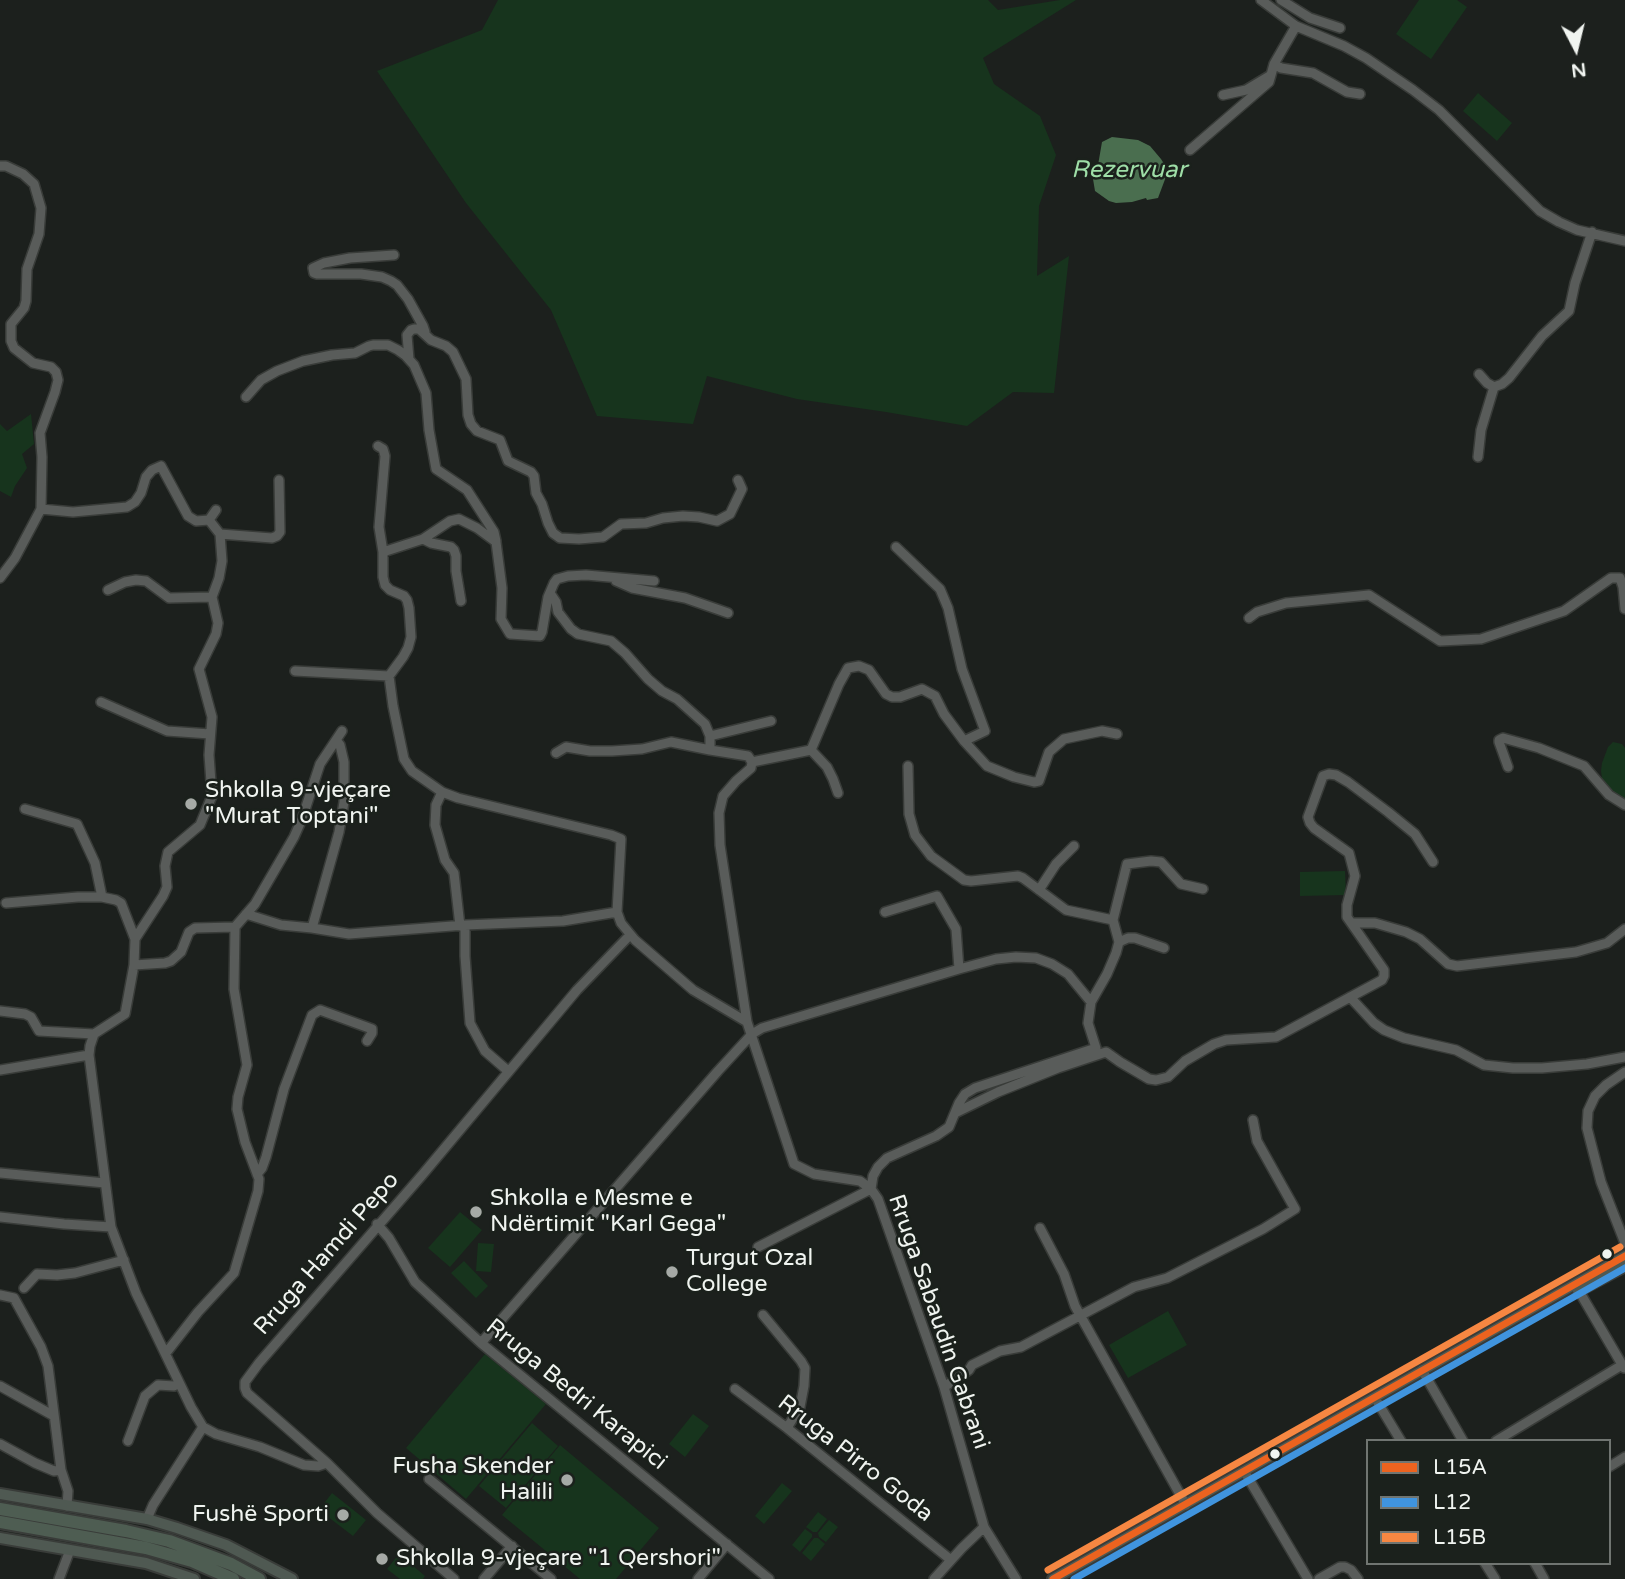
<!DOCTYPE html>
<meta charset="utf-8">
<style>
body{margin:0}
#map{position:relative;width:1625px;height:1579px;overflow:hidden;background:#1c201d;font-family:"Varela Round",sans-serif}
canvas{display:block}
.legend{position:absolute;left:1366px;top:1439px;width:245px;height:126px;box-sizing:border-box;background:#1b211c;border:2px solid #707571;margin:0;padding:9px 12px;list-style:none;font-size:21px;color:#f0f4f0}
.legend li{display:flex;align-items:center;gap:14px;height:35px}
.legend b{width:35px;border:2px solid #707571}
.north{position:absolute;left:1541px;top:14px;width:70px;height:70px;-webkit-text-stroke:5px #1b211c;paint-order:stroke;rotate:173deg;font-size:19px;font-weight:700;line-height:28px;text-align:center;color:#f0f4f0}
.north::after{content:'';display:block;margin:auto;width:24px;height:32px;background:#f0f4f0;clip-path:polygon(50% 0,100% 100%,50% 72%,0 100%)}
</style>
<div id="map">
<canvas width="1625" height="1579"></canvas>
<ul class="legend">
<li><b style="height:9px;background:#ec631f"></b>L15A</li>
<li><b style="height:9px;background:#4094de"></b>L12</li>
<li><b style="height:9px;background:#f68742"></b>L15B</li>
</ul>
<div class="north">N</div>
</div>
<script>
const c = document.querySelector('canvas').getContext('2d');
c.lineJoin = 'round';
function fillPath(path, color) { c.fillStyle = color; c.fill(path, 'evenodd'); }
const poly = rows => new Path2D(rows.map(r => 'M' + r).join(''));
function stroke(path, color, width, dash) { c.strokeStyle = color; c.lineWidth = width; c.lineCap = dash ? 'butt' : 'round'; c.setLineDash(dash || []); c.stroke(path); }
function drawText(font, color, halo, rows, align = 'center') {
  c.font = font + ' "Varela Round",sans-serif'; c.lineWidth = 5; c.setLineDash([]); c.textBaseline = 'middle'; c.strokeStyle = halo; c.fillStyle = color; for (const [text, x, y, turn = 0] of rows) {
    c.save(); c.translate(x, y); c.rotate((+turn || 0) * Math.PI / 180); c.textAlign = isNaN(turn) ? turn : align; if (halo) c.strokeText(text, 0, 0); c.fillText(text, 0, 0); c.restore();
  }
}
fillPath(poly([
 [498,0,988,0,998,10,1060,0,1076,0,983,58,994,84,1040,116,1056,155,1039,206,1037,276,1069,256,1054,393,1013,392,967,426,886,412,797,399,707,376,693,424,597,416,551,310,466,203,377,71,482,30],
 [1419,0,1457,0,1467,7,1431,59,1396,34],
 [1478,93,1512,123,1497,141,1463,111],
 [31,414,34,444,22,454,27,468,15,486,11,497,0,491,0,424,7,431],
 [1613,742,1622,744,1625,748,1625,802,1610,792,1602,778,1601,771,1602,763,1608,747],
 [1345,871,1346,895,1300,896,1300,872],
 [460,1212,482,1230,450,1267,428,1248],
 [478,1243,494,1244,491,1272,476,1271],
 [464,1261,488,1286,476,1298,451,1273],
 [1168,1311,1187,1345,1128,1378,1109,1345],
 [485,1354,546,1404,466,1499,406,1448],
 [693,1414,709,1426,685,1457,669,1444],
 [532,1423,558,1446,506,1508,479,1486],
 [560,1445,659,1528,616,1579,580,1579,502,1515],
 [782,1483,792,1491,764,1524,755,1516],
 [332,1493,366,1520,353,1536,319,1510],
 [818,1512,827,1519,817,1532,813,1532,806,1527],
 [829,1520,838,1527,826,1542,819,1537,818,1533],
 [805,1529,812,1534,812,1537,800,1552,792,1545],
 [814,1538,818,1538,825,1544,811,1561,802,1553],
 [399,1554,425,1576,423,1579,400,1579,387,1569]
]), '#17341d');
fillPath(poly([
 [1112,137,1138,140,1150,146,1161,159,1166,167,1167,174,1158,198,1147,200,1146,198,1132,202,1116,203,1109,201,1095,191,1092,173,1097,171,1102,142]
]), '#4a6e4f');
const minor = poly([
 [1261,0,1296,26,1344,46,1366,58,1413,90,1439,110,1540,211,1559,222,1577,230,1625,241],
 [1281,0,1310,18,1340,28],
 [1274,64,1281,68,1313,73,1347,92,1360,94],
 [1223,95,1246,90,1271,75,1274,64,1296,26],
 [1190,150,1269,82,1271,75],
 [0,166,6,166,23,174,34,184,41,208,39,234,27,269,26,301,24,308,11,324,11,341,14,348,33,363,51,367,56,372,58,380,55,392,40,433,42,457,41,509,15,558,0,578],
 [394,255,350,258,324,263,313,268,314,273,317,274,361,274,382,277,391,281,397,285,408,299,423,326,425,332],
 [409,359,407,335,411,330,414,329,419,329,431,340,446,346,453,352,466,379,468,415,471,424,477,431,500,440,508,461,531,472,534,476,536,493,542,504,548,523,553,533,560,538,579,539,603,537,621,524,646,523,663,518,683,516,699,517,717,521,730,514,742,489,738,480],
 [1479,374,1487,383,1494,387],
 [246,397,261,380,277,371,303,361,332,355,355,353,369,346,373,345,388,345,398,350,405,355,414,365,426,393,429,430,436,469,467,490,494,532,496,541],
 [378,446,383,449,385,456,379,527,383,552,383,577,385,585,390,590,404,596,407,600,409,608,411,637,408,648,403,657,389,676,393,706,404,759,412,771,442,792,458,798,611,835,621,839,617,912,621,923,635,940,693,990,747,1022],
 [1478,457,1481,430,1494,387,1502,384,1509,378,1542,336,1569,311,1575,283,1592,232],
 [41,509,73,512,127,507,135,502,141,493,146,477,152,470,161,466,188,516,196,521,209,520],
 [220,534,272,538,277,536,280,532,279,480],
 [423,539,431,543,451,547,454,550,456,556,456,571,461,601],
 [896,547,940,589,948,608,962,669,985,731,964,741],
 [383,552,423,539,450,521,459,519,477,528,496,542,502,588,501,619,510,634,540,636,542,632,548,597,554,583,557,579,568,576,586,575,654,581],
 [616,581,632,588,685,598,728,613],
 [108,590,125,582,136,580,146,581,169,598,212,597],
 [550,593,556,602,558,612,571,629,578,634,611,641,625,653,648,679,662,691,677,699,705,724,710,736,710,750],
 [1249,618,1257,612,1286,603,1369,595,1440,641,1481,639,1564,611,1611,578,1620,578,1623,587,1625,609],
 [295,671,389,676],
 [101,702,167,731,210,734],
 [710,736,771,721],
 [811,750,839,684,848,668,859,666,869,670,886,694,892,697,900,697,922,689,935,696,944,714,964,741,987,766,1014,777,1034,782,1039,781,1049,752,1064,739,1102,731,1117,734],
 [811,750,827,767,833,779,838,793],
 [556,753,566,747,590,751,612,751,642,749,671,742,710,750,748,756,752,762],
 [752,762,751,768,736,781,723,796,719,813,720,845,747,1022,794,1164,814,1174,860,1181,871,1189,878,1199,944,1387,984,1527,1016,1579],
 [752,762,811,750],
 [908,766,909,814,915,835,931,856,964,880,971,881,1018,876,1023,878,1066,910,1113,920],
 [1508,767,1499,742,1499,740,1503,738,1539,748,1584,766,1609,795,1625,805],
 [442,792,436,805,435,825,445,860,454,873,460,926],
 [25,809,77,824,95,863,102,897],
 [1039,890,1056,864,1074,846],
 [6,903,78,897,102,897,116,900,121,903,135,939],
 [885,912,937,896,956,929,959,969],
 [246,914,281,925,312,928,349,934,465,925,563,921,617,912],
 [1353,923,1375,923,1406,932,1420,939,1448,964,1457,966,1576,952,1607,943,1625,929],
 [465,925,465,956,470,1023,485,1051,508,1071],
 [235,927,255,904,294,837,302,819,320,764,342,731],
 [312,928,339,832,344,802,344,762,340,745,336,740],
 [1119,942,1128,938,1135,938,1164,948],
 [134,965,165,963,171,961,181,952,189,932,195,928,235,927],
 [1350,997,1374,1023,1384,1030,1404,1038,1456,1050,1484,1065,1513,1068,1542,1068,1587,1064,1625,1057],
 [0,1011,25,1014,31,1017,39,1031,94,1034],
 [94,1034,125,1014,134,965,135,939,163,896,167,887,165,866,168,852,200,825,212,796,209,755,212,717,199,669,216,634,218,623,212,597,219,578,222,561,220,534,209,520,216,510],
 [94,1034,90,1046,89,1055,111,1227,136,1293,191,1407,203,1427,216,1434,260,1447,304,1465,318,1466,327,1463],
 [0,1070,89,1055],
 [1625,1072,1606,1085,1595,1096,1588,1111,1587,1128,1601,1182,1625,1243],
 [955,1113,998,1092,1058,1068,1106,1052,1120,1062,1149,1079,1156,1080,1168,1077,1185,1061,1214,1044,1226,1040,1276,1037,1382,980,1384,976,1384,970,1347,917,1347,905,1355,876,1349,853,1314,828,1310,823,1308,817,1323,776,1329,774,1336,775,1348,782,1388,812,1415,834,1433,862],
 [0,1173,105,1183],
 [257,1174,262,1168,266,1157,284,1089,312,1015,320,1010,372,1029,372,1033,367,1041],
 [0,1217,64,1224,111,1227],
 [377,1224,389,1238,415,1282,481,1343,769,1579],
 [1040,1228,1064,1274,1075,1306,1186,1505],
 [758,1247,871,1189,873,1176,878,1167,887,1158,936,1136,949,1127,959,1103,965,1094,975,1088,1096,1048,1088,1023,1091,1002,1107,974,1116,953,1119,942,1113,920,1127,864,1151,861,1161,862,1181,884,1203,889],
 [24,1288,37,1274,57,1275,75,1273,124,1260],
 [1579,1291,1624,1368],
 [0,1295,14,1298,41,1347,48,1366,61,1470,68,1491,67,1506],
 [763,1315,801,1361,805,1368,804,1386,800,1407,787,1428],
 [481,1343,718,1071,752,1034,762,1028,959,969,996,959,1016,957,1036,958,1052,964,1068,974,1091,1002],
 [166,1353,198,1312,234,1273,258,1191,259,1179,245,1142,237,1109,238,1097,247,1065,234,989,235,927],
 [1422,1370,1463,1441],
 [0,1386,54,1416],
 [944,1387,969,1370,972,1365,1000,1351,1021,1347,1134,1287,1167,1278,1263,1229,1295,1209,1257,1141,1253,1120],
 [735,1389,787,1428,951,1560],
 [1378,1403,1401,1441],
 [128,1441,145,1396,158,1385,174,1386,179,1383],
 [1496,1441,1622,1365],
 [0,1444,35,1463,54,1471,61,1470],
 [1609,1467,1625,1457],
 [1247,1476,1308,1579],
 [429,1479,551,1579],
 [147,1519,153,1505,203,1427],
 [1485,1563,1495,1579],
 [1535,1563,1544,1579],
 [59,1579,70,1550],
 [454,1579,377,1513,327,1463,247,1393,245,1388,245,1382,259,1363,423,1174,577,990,630,935],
 [484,1579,512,1546],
 [698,1579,727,1544],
 [934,1579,962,1548,984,1527],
 [1319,1579,1340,1567,1345,1567,1351,1570,1358,1579]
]);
const major = poly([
 [1578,1291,1625,1266],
 [0,1494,147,1519,177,1528,226,1545,292,1579],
 [0,1538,146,1563,194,1579],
 [1053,1579,1625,1256]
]);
const highway = poly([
 [0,1509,126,1531,169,1541,231,1564,259,1579],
 [0,1522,146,1548,192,1561,233,1579]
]);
stroke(minor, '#393c39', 12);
stroke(major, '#393c39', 14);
stroke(highway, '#393c39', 16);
stroke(minor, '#595c5a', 9);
stroke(major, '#4f5952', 10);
stroke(highway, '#4e5d52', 12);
stroke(poly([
 [1053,1579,1625,1256]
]), '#ec631f', 7);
stroke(poly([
 [1074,1579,1625,1268]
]), '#4094de', 7);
stroke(poly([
 [1048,1570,1620,1247]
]), '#f68742', 7);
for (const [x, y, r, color] of [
 [191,804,7,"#a6aaa6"],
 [476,1212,7,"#a6aaa6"],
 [1607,1254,6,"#f0f4f0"],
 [672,1272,7,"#a6aaa6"],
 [1275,1454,6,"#f0f4f0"],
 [567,1480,7,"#a6aaa6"],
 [343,1515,7,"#a6aaa6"],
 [382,1559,7,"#a6aaa6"]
]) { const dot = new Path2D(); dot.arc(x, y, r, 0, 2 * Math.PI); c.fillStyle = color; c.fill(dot); stroke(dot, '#1b211c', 2.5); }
drawText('23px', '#f0f4f0', '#1b211c', [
 ["Shkolla 9-vjeçare",205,791],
 ["\"Murat Toptani\"",205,817],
 ["Shkolla e Mesme e",490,1199],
 ["Ndërtimit \"Karl Gega\"",490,1225],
 ["Turgut Ozal",686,1259],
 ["College",686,1285],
 ["Fusha Skender",553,1467,"right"],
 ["Halili",553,1493,"right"],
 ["Fushë Sporti",329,1515,"right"],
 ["Shkolla 9-vjeçare \"1 Qershori\"",396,1559]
], 'left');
drawText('23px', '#f0f4f0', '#1b211c', [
 ["Rruga Hamdi Pepo",327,1254,-49],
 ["Rruga Sabaudin Gabrani",938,1322,71],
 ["Rruga Bedri Karapici",576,1395,39],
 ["Rruga Pirro Goda",855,1459,38]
]);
drawText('italic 24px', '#9edea7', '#1b211c', [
 ["Rezervuar",1129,171]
]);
</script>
